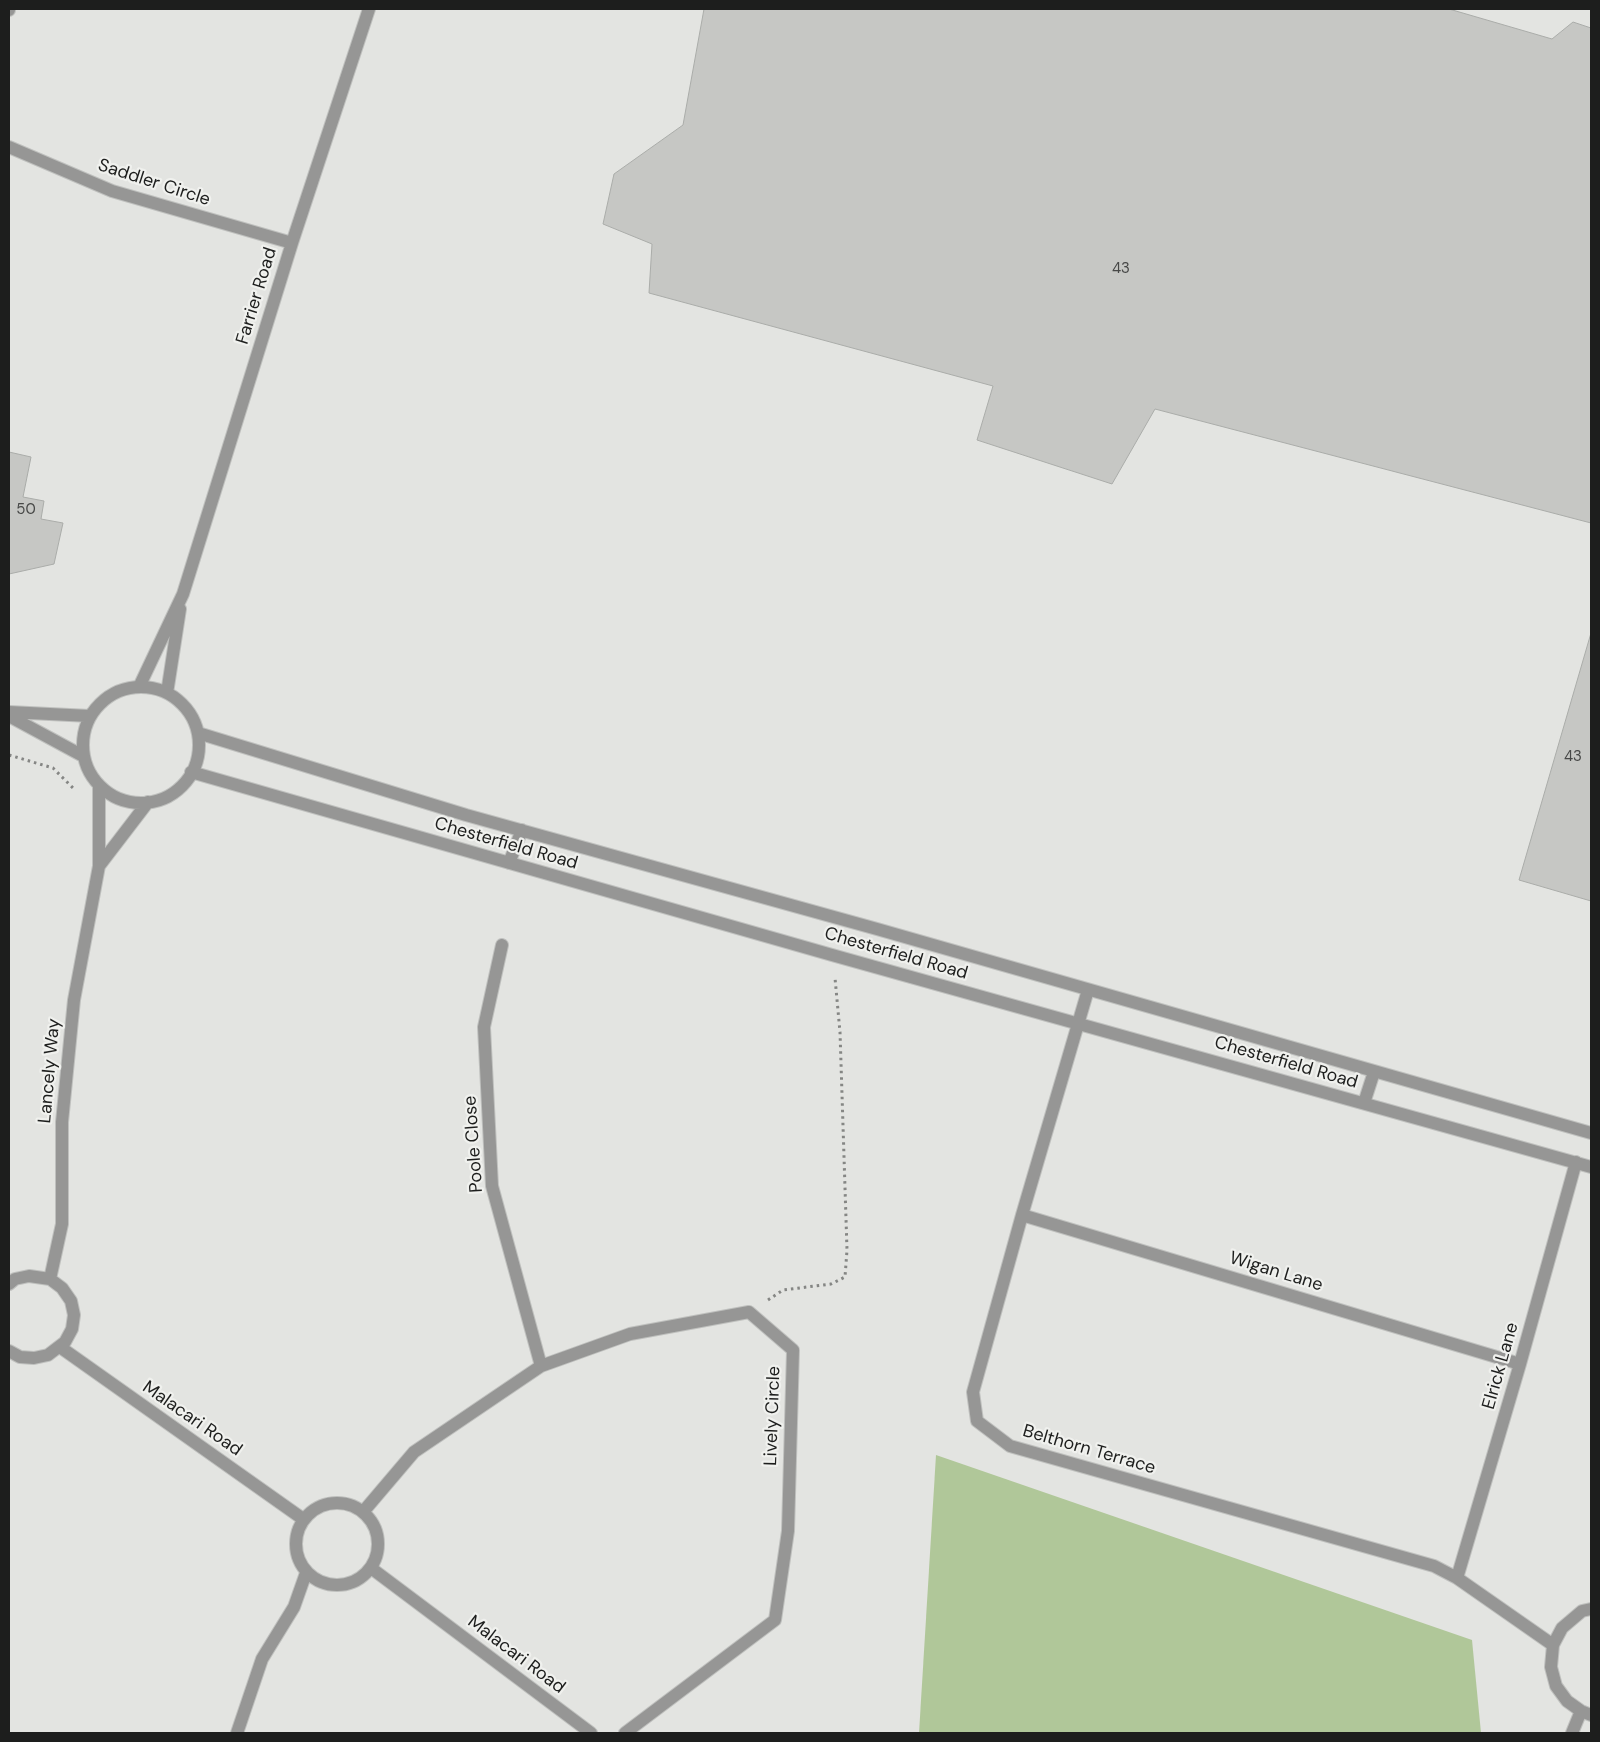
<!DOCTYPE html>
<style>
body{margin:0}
#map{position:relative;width:1600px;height:1742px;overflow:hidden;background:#e3e4e1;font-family:"DM Sans",sans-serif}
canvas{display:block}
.frame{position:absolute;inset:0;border:10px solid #1d1e1d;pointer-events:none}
</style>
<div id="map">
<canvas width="1600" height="1742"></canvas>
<div class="frame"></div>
</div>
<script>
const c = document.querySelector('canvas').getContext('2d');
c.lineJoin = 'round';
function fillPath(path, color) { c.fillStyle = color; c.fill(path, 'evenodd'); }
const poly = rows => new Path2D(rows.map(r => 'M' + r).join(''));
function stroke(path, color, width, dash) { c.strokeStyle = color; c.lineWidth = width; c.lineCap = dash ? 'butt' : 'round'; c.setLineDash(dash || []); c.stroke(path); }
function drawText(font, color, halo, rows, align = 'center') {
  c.font = font + ' "DM Sans",sans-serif'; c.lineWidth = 4.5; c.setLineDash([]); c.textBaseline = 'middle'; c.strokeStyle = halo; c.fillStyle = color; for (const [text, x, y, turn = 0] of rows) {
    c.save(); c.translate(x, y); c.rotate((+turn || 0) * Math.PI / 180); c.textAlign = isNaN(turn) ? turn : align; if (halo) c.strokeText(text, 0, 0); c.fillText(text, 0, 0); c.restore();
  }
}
fillPath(poly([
 [936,1455,1472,1640,1481,1733,919,1733]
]), '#b0c799');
const building = poly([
 [704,9,1449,9,1552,39,1573,22,1591,28,1591,523,1155,409,1112,484,977,440,993,386,649,293,652,244,603,224,614,174,683,125,704,9],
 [9,452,31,457,23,497,44,501,41,519,63,523,54,564,9,574,9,452],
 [1591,633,1591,901,1519,880,1591,633]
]);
fillPath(building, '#c6c7c4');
stroke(building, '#aaaca9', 1);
const minor = poly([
 [9,10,9,9],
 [9,147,112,191,292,243],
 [139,687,183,594,292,243,369,9],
 '83 745a58 58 0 1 1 116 0a58 58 0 1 1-116 0Z',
 [167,693,180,609],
 [9,712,90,716],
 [9,716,83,756],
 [198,733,466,815,877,929,1591,1133],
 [191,772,832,955,1591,1167],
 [509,863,522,830],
 [99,866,148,802],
 [502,945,484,1027,492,1186,541,1366],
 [1088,990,1022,1215,973,1392,977,1421,1010,1446,1434,1566,1457,1578,1553,1645],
 [1364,1103,1374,1072],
 [1022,1215,1520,1364],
 [50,1279,62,1224,62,1122,74,1000,99,866,99,785],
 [9,1284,15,1279,29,1276,50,1279,62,1288,71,1301,74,1315,72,1329,65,1342,48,1355,34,1358,20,1357,9,1351],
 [60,1347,303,1519],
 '296 1544a41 41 0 1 1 82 0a41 41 0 1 1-82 0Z',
 [363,1512,414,1452,541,1366,630,1334,749,1312,793,1350,788,1531,775,1620,625,1733],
 [371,1568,591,1733],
 [1457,1578,1520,1364,1576,1162],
 [1591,1609,1582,1611,1562,1628,1553,1645,1551,1667,1556,1686,1567,1701,1581,1711,1591,1715],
 [237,1733,262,1659,294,1607,306,1573],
 [1572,1733,1581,1711]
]);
stroke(minor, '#bfc0be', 14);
stroke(poly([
 [9,755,53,768,75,790],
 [768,1300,783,1290,831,1284,845,1277,847,1250,840,1032,835,978]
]), '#858684', 3, [2.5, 4]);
stroke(minor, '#969695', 12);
drawText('15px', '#474847', null, [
 ["43",1121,269],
 ["50",26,510],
 ["43",1573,757]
]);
drawText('18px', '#1d1e1d', '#f0f1ee', [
 ["Saddler Circle",154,183,18],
 ["Farrier Road",257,296,-73],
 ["Chesterfield Road",506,844,16],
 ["Chesterfield Road",896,954,16],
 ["Chesterfield Road",1286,1063,16],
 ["Lancely Way",50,1071,-85],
 ["Poole Close",474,1144,-94],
 ["Wigan Lane",1276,1272,17],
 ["Elrick Lane",1501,1366,-74],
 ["Lively Circle",773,1416,-88],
 ["Malacari Road",192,1419,35],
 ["Belthorn Terrace",1089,1450,16],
 ["Malacari Road",516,1655,37]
]);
</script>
